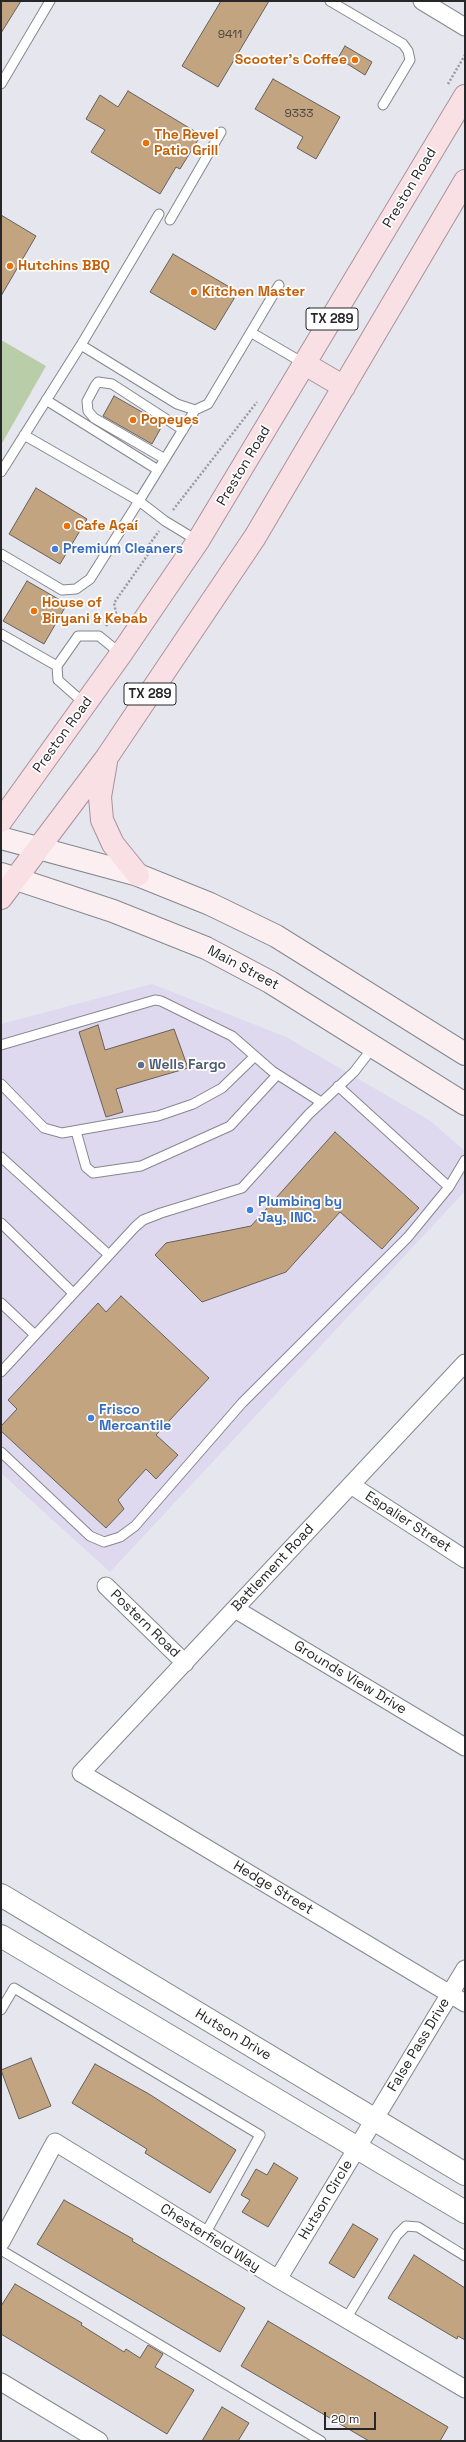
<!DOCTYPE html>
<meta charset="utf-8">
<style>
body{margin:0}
#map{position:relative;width:466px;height:2442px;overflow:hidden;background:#e5e6ee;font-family:"Space Grotesk",sans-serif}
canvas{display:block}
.frame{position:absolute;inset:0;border:2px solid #27272a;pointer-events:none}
.scale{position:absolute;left:324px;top:2412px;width:52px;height:18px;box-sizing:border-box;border:2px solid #27272a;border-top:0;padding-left:5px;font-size:12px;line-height:14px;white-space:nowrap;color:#27272a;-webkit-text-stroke:3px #fff;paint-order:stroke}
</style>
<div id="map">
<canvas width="466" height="2442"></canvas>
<div class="frame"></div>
<div class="scale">20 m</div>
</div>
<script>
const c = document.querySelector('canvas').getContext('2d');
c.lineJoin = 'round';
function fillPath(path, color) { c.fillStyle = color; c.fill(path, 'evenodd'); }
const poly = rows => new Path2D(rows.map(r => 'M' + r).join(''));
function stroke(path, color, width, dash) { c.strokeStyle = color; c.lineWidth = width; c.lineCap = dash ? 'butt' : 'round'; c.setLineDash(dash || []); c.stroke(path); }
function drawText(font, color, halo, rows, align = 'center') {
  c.font = font + ' "Space Grotesk",sans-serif'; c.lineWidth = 3.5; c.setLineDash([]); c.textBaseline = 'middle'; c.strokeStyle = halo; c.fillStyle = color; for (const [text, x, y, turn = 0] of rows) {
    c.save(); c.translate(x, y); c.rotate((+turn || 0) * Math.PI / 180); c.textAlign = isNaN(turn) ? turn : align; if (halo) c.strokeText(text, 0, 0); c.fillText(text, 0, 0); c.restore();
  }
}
fillPath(poly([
 [152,984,286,1037,429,1120,465,1151,465,1191,110,1572,1,1473,1,1024]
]), '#ded9ef');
fillPath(poly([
 [1,340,46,366,1,445]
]), '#b9cda8');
const building = poly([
 [1,1,21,1,1,33,1,1],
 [221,1,269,1,218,87,182,66,221,1],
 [345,46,372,62,365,75,338,58,345,46],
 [273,79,340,117,316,159,297,148,303,137,255,109,273,79],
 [128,91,201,135,180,169,176,167,160,194,91,152,105,130,86,119,100,95,118,107,128,91],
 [1,215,36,236,1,296,1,215],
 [173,254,238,292,215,330,150,292,173,254],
 [114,396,163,424,152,444,103,416,114,396],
 [36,488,87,519,60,564,9,534,36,488],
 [27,581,67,604,44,644,3,621,27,581],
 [98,1025,105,1050,174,1029,188,1068,116,1089,123,1112,106,1117,79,1032,98,1025],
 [335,1132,419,1208,382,1249,340,1212,286,1272,202,1302,155,1255,166,1243,251,1226,335,1132],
 [121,1296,209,1378,156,1435,178,1455,156,1479,146,1469,118,1500,124,1509,106,1528,1,1431,1,1426,17,1409,8,1400,98,1303,106,1312,121,1296],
 [31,2058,51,2106,19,2119,1,2070,31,2058],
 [95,2064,149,2094,236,2150,210,2193,145,2153,147,2149,72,2103,95,2064],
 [274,2163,298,2178,268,2227,242,2212,250,2200,241,2195,256,2169,267,2175,274,2163],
 [64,2200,133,2239,132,2241,245,2308,220,2352,37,2244,64,2200],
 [353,2224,378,2239,354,2278,329,2263,353,2224],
 [414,2255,465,2288,465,2340,458,2336,457,2339,388,2298,414,2255],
 [15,2284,82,2323,81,2325,124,2352,126,2349,140,2358,148,2345,163,2354,155,2367,194,2390,167,2434,1,2334,1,2306,15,2284],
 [268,2321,448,2427,440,2441,369,2441,241,2366,268,2321],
 [222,2407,249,2423,238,2441,202,2441,222,2407]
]);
fillPath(building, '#c3a481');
stroke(building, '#66615b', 1);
const service = poly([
 [330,1,403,44,408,51,410,60,383,105],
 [1,84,50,1],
 [159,214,81,345,177,404,195,410,208,404,279,285],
 [170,220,221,132],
 [252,333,305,364],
 [46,400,158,470],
 [195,410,139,501,165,521,198,541],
 [165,459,94,418,88,411,87,401,95,386,98,382,112,384,183,430],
 [1,472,81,345],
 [1,554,62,590,76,589,90,579,139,501,24,435],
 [1,634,57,666],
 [85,704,58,680,57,666,78,636,99,636,121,654],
 [1,1045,155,1000,161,1001,232,1036,272,1071,321,1102],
 [1,1084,44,1128,62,1133,158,1116,193,1104,222,1088,255,1056],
 [338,1086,449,1187],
 [76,1131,86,1167,93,1173,141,1166,230,1126,277,1075],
 [1,1157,109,1255],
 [1,1223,73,1293],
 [1,1303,35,1335],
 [1,1372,135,1227,143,1220,161,1213,242,1188,309,1114,354,1072,374,1046],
 [1,1452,90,1536,104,1542,120,1537,135,1526,242,1403,408,1237,449,1187,465,1160],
 [1,2010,14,1988,260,2135,205,2234],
 [1,2250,321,2441],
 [346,2319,397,2235,406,2226,418,2227,465,2256]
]);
const minor = poly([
 [422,1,465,27],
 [465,1363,81,1773,465,2003],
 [351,1485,465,1559],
 [106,1586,185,1663],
 [235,1609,465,1747],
 [1,2242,55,2142,278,2279,465,2389],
 [278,2279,465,1969],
 [1,2382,99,2441]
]);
const tertiary = poly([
 [1,1895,465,2174],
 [1,1936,465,2212]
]);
const secondary = poly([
 [1,838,138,875,210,904,276,936,465,1054],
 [1,874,113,911,206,948,270,982,465,1104]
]);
const primary = poly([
 [305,364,344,387],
 [106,762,100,797,102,820,113,844,138,875],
 [1,821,121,654,198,541,465,96],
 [1,898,107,757,255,537,465,181]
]);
stroke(service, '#86878f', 11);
stroke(minor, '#86878f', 19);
stroke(tertiary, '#86878f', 24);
stroke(secondary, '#86878f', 24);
stroke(primary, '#ac9298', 24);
stroke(poly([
 [448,84,465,55],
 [173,510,257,402],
 [106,626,116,613,114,603,149,553,149,545,159,531]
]), '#9a9aa0', 2.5, [2, 2]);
stroke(service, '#fff', 9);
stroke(minor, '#fff', 17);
stroke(tertiary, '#fff', 22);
stroke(secondary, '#fbeff2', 22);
stroke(primary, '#f8e0e5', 22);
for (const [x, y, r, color] of [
 [355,60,4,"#e8710a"],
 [146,143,4,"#e8710a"],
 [10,266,4,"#e8710a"],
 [194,292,4,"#e8710a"],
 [133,420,4,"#e8710a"],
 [67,526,4,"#e8710a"],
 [55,549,4,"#3f7fe0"],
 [34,611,4,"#e8710a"],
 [141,1065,4,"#5c6f8a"],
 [250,1210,4,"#3f7fe0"],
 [91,1418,4,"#3f7fe0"]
]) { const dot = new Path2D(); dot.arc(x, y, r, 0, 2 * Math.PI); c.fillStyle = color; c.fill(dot); stroke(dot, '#fff', 1.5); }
drawText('12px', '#4e4640', null, [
 ["9411",230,35],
 ["9333",299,114]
]);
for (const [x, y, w] of [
 [332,319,52],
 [150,694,52]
]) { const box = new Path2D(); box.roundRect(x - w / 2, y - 11, w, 22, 3); c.fillStyle = '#fff'; c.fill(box); stroke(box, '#27272a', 1); }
drawText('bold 13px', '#27272a', null, [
 ["TX 289",332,319],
 ["TX 289",150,694]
]);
drawText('bold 14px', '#c56008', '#fff', [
 ["Scooter's Coffee",347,60,"right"],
 ["The Revel",154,135],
 ["Patio Grill",154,151],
 ["Hutchins BBQ",18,266],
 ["Kitchen Master",202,292],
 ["Popeyes",141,420],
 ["Cafe Açaí",75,526],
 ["House of",42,603],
 ["Biryani & Kebab",42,619]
], 'left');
drawText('14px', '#27272a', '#fff', [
 ["Preston Road",410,188,-59],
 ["Preston Road",244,466,-59],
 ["Preston Road",63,735,-54],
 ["Main Street",243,968,28],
 ["Espalier Street",408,1522,33],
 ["Battlement Road",273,1568,-47],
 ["Postern Road",145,1624,44],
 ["Grounds View Drive",350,1678,31],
 ["Hedge Street",273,1888,31],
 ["Hutson Drive",233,2035,31],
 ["False Pass Drive",419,2045,-59],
 ["Hutson Circle",326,2200,-59],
 ["Chesterfield Way",210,2238,32]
]);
drawText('bold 14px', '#366cbe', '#fff', [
 ["Premium Cleaners",63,549],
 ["Plumbing by",258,1202],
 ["Jay, INC.",258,1218],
 ["Frisco",99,1410],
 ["Mercantile",99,1426]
], 'left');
drawText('bold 14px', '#4e5e75', '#fff', [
 ["Wells Fargo",149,1065]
], 'left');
</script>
